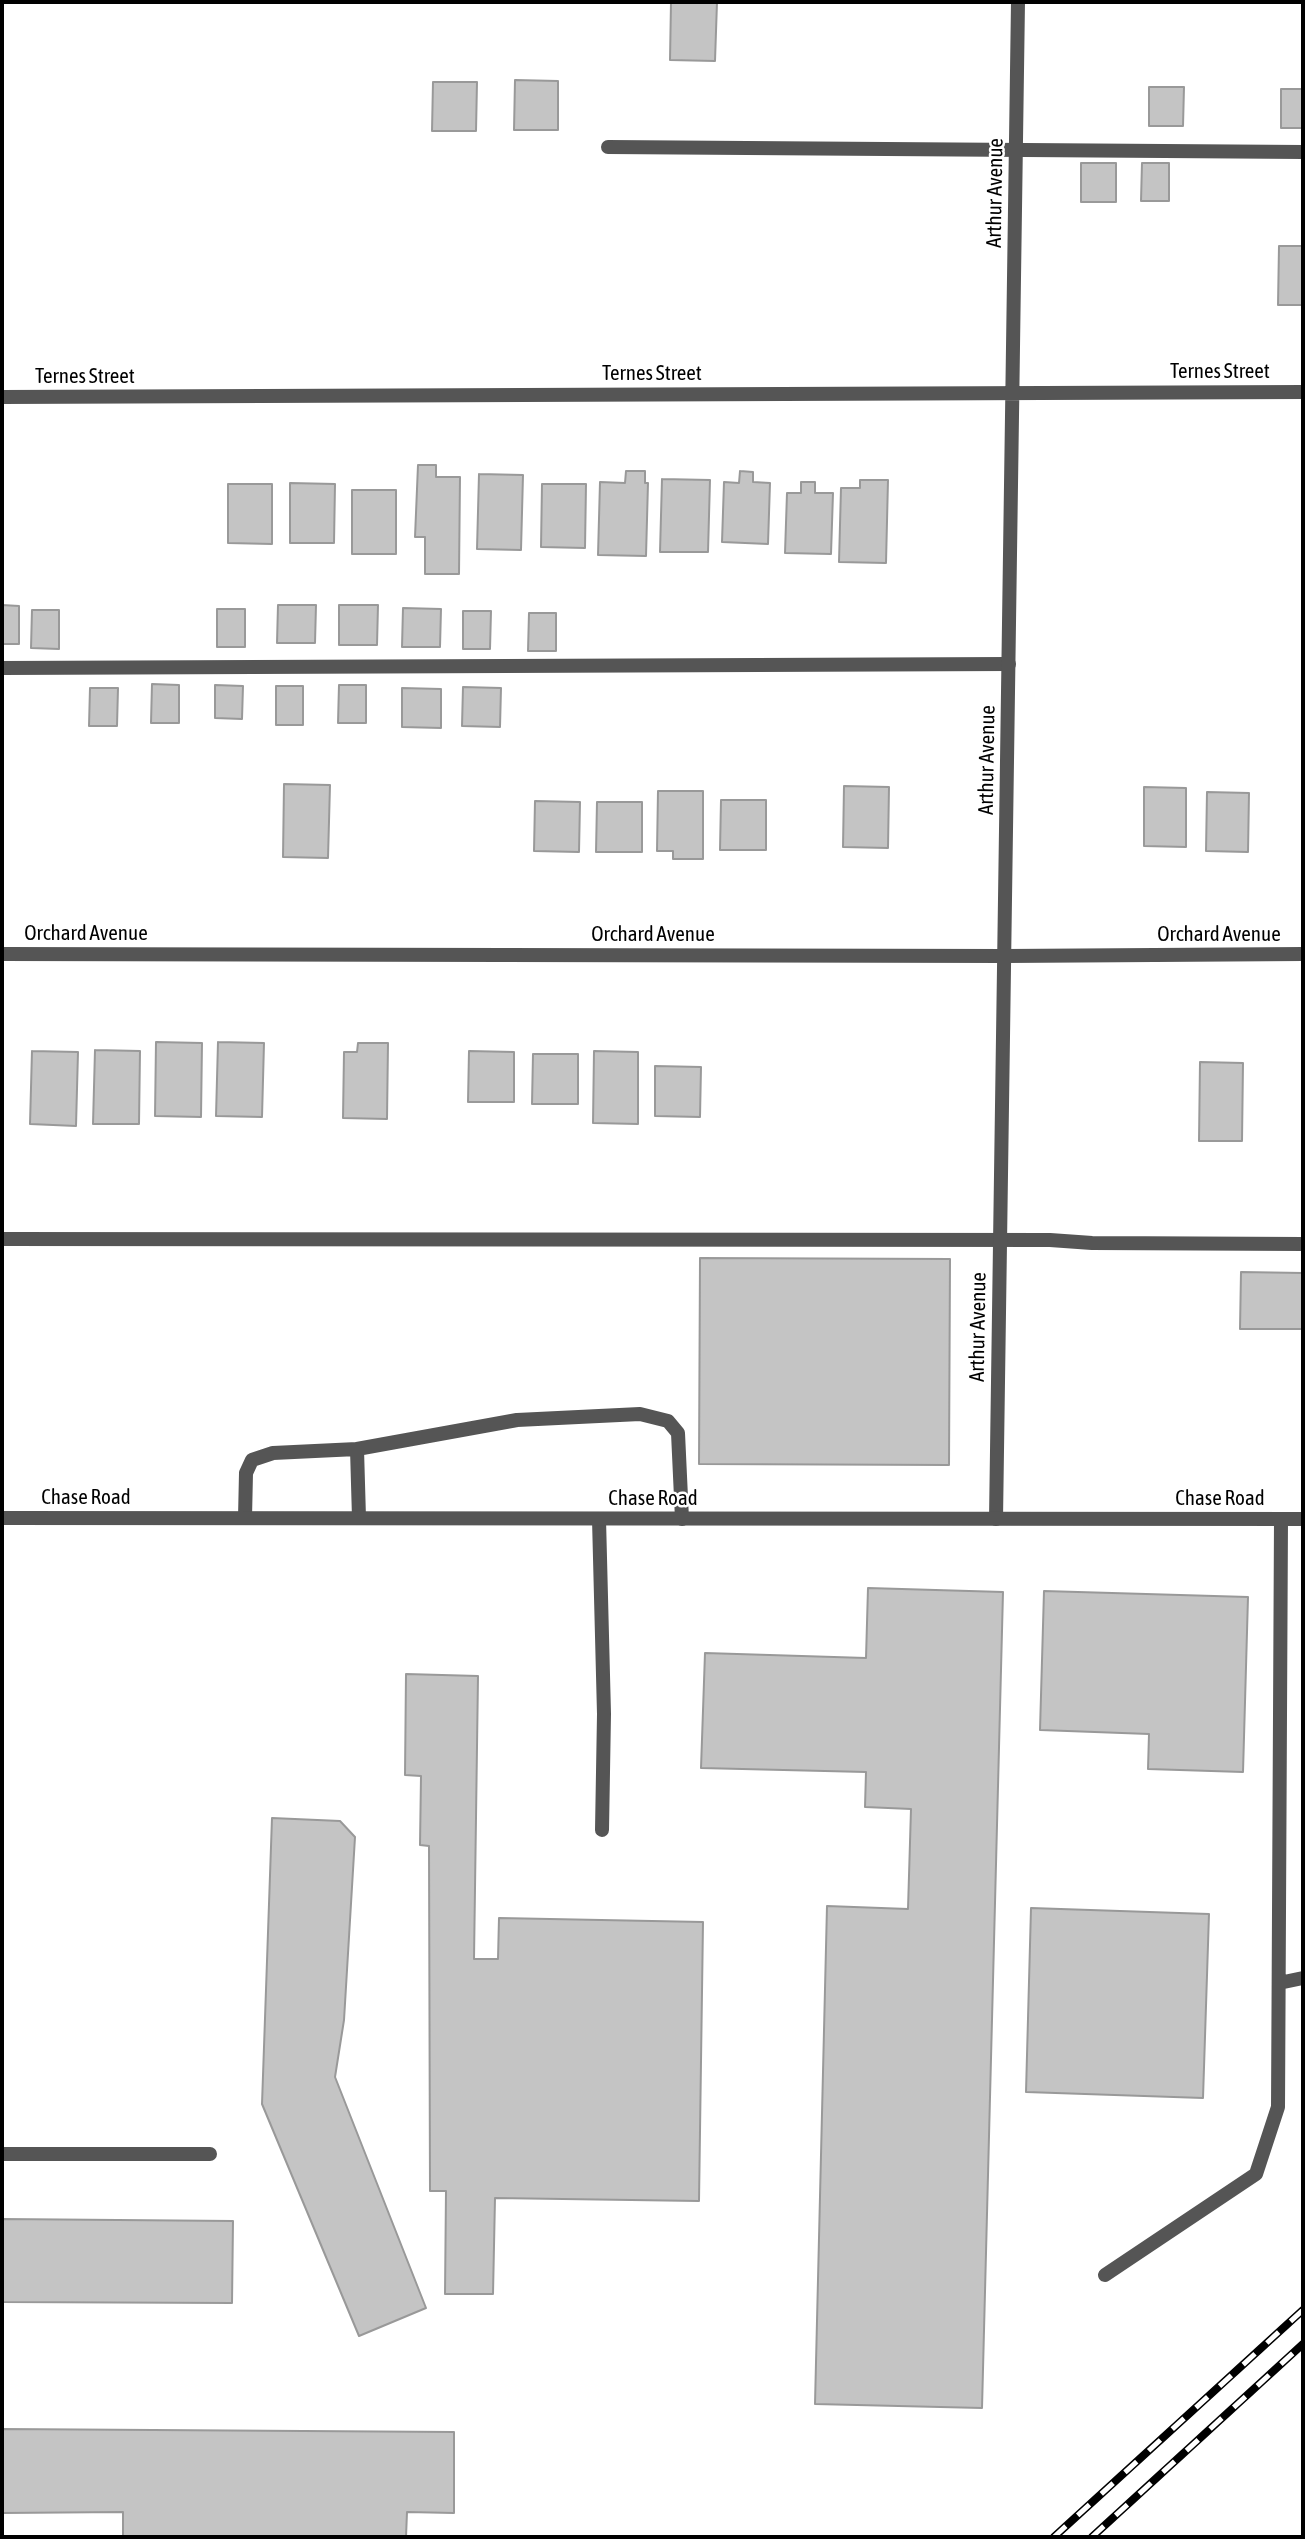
<!DOCTYPE html>
<style>
body{margin:0}
#map{position:relative;width:1305px;height:2539px;overflow:hidden;background:#fff;font-family:"Asap Condensed",sans-serif}
canvas{display:block}
.frame{position:absolute;inset:0;border:4px solid #000;pointer-events:none}
</style>
<div id="map">
<canvas width="1305" height="2539"></canvas>
<div class="frame"></div>
</div>
<script>
const c = document.querySelector('canvas').getContext('2d');
c.lineJoin = 'round';
function fillPath(path, color) { c.fillStyle = color; c.fill(path, 'evenodd'); }
const poly = rows => new Path2D(rows.map(r => 'M' + r).join(''));
function stroke(path, color, width, dash) { c.strokeStyle = color; c.lineWidth = width; c.lineCap = dash ? 'butt' : 'round'; c.setLineDash(dash || []); c.stroke(path); }
function drawText(font, color, halo, rows, align = 'center') {
  c.font = font + ' "Asap Condensed",sans-serif'; c.lineWidth = 5; c.setLineDash([]); c.textBaseline = 'middle'; c.strokeStyle = halo; c.fillStyle = color; for (const [text, x, y, turn = 0] of rows) {
    c.save(); c.translate(x, y); c.rotate((+turn || 0) * Math.PI / 180); c.textAlign = isNaN(turn) ? turn : align; if (halo) c.strokeText(text, 0, 0); c.fillText(text, 0, 0); c.restore();
  }
}
const building = poly([
 [671,2,717,2,715,61,670,60,671,2],
 [515,80,558,81,558,130,514,130,515,80],
 [433,82,477,82,476,131,432,131,433,82],
 [1149,87,1184,87,1183,126,1149,126,1149,87],
 [1281,89,1303,89,1303,128,1281,128,1281,89],
 [1081,163,1116,163,1116,202,1081,202,1081,163],
 [1142,163,1169,163,1169,201,1141,201,1142,163],
 [1279,246,1303,246,1303,305,1278,305,1279,246],
 [418,465,436,465,436,477,460,477,459,574,425,574,425,537,415,537,418,465],
 [626,471,645,471,645,483,648,483,646,556,598,555,600,482,625,483,626,471],
 [740,471,753,472,753,482,770,483,768,544,722,542,724,482,739,483,740,471],
 [479,474,523,475,521,550,477,549,479,474],
 [662,479,710,480,708,552,660,552,662,479],
 [860,480,888,480,886,563,839,562,841,488,860,488,860,480],
 [801,482,815,482,815,493,833,493,831,554,785,553,787,493,801,493,801,482],
 [290,483,335,484,334,543,290,543,290,483],
 [228,484,272,484,272,544,228,543,228,484],
 [542,484,586,484,585,548,541,547,542,484],
 [352,490,396,490,396,554,352,554,352,490],
 [2,605,19,606,19,644,2,644,2,605],
 [278,605,316,605,315,643,277,643,278,605],
 [339,605,378,605,377,645,339,645,339,605],
 [403,608,441,609,440,647,402,647,403,608],
 [217,609,245,609,245,647,217,647,217,609],
 [32,610,59,610,59,649,31,648,32,610],
 [463,611,491,611,490,649,463,649,463,611],
 [529,613,556,613,556,651,528,651,529,613],
 [152,684,179,685,179,723,151,723,152,684],
 [215,685,243,686,242,719,215,718,215,685],
 [339,685,366,685,366,723,338,723,339,685],
 [276,686,303,686,303,725,276,725,276,686],
 [463,687,501,688,500,727,462,726,463,687],
 [90,688,118,688,117,726,89,726,90,688],
 [402,688,441,689,441,728,402,727,402,688],
 [284,784,330,785,328,858,283,857,284,784],
 [844,786,889,787,888,848,843,847,844,786],
 [1144,787,1186,788,1186,847,1144,846,1144,787],
 [658,791,703,791,703,859,673,859,673,851,657,851,658,791],
 [1207,792,1249,793,1248,852,1206,851,1207,792],
 [721,800,766,800,766,850,720,850,721,800],
 [535,801,580,802,579,852,534,851,535,801],
 [597,802,642,802,642,852,596,852,597,802],
 [156,1042,202,1043,201,1117,155,1116,156,1042],
 [218,1042,264,1043,262,1117,216,1116,218,1042],
 [358,1043,388,1043,387,1119,343,1118,344,1052,357,1052,358,1043],
 [95,1050,140,1051,139,1124,93,1124,95,1050],
 [32,1051,78,1052,76,1126,30,1124,32,1051],
 [469,1051,514,1052,514,1102,468,1102,469,1051],
 [594,1051,638,1052,638,1124,593,1123,594,1051],
 [533,1054,578,1054,578,1104,532,1104,533,1054],
 [1200,1062,1243,1063,1242,1141,1199,1141,1200,1062],
 [655,1066,701,1067,700,1117,655,1116,655,1066],
 [1303,1257,1303,1349,1302,1329,1240,1329,1241,1272,1303,1273,1303,1257],
 [700,1258,950,1259,949,1465,699,1464,700,1258],
 [868,1588,1003,1592,982,2408,815,2404,827,1906,908,1909,911,1809,865,1807,866,1772,701,1768,705,1653,866,1658,868,1588],
 [1044,1591,1248,1597,1243,1772,1148,1769,1149,1734,1040,1730,1044,1591],
 [406,1674,478,1676,474,1959,498,1959,499,1918,703,1922,699,2201,495,2198,493,2294,445,2294,446,2191,430,2191,429,1846,420,1845,421,1776,405,1775,406,1674],
 [272,1818,340,1821,355,1837,344,2020,335,2077,426,2308,359,2336,262,2104,272,1818],
 [1031,1908,1209,1914,1203,2098,1026,2092,1031,1908],
 [2,2219,233,2221,232,2303,2,2302,2,2219],
 [2,2429,454,2432,454,2513,407,2512,406,2537,123,2537,123,2512,2,2513,2,2429]
]);
fillPath(building, '#c4c4c4');
stroke(building, '#999', 2);
stroke(poly([
 [608,147,1303,152],
 [2,668,1009,664],
 [2,1239,1050,1240,1092,1243,1303,1244],
 [245,1518,246,1473,252,1460,273,1453,357,1449],
 [359,1518,357,1449,517,1420,640,1414,668,1421,678,1433,682,1519],
 [599,1519,604,1714,602,1830],
 [1279,1983,1303,1978],
 [2,2154,210,2154],
 [1105,2275,1256,2174,1278,2107,1281,1519]
]), '#555', 14);
stroke(poly([
 [2,397,1303,392],
 [2,954,1006,956,1303,954],
 [996,1519,1018,2]
]), '#555', 14);
stroke(poly([
 [2,1518,1303,1519]
]), '#555', 14);
const rail = poly([
 [1054,2537,1303,2310],
 [1092,2537,1303,2344]
]);
stroke(rail, '#000', 8);
stroke(rail, '#fff', 5, [16]);
drawText('21px', '#000', '#fff', [
 ["Arthur Avenue",995,193,-89],
 ["Ternes Street",1220,371],
 ["Ternes Street",652,373],
 ["Ternes Street",85,376],
 ["Arthur Avenue",987,760,-89],
 ["Orchard Avenue",86,933],
 ["Orchard Avenue",653,934],
 ["Orchard Avenue",1219,934],
 ["Arthur Avenue",978,1327,-89],
 ["Chase Road",86,1497],
 ["Chase Road",653,1498],
 ["Chase Road",1220,1498]
]);
</script>
